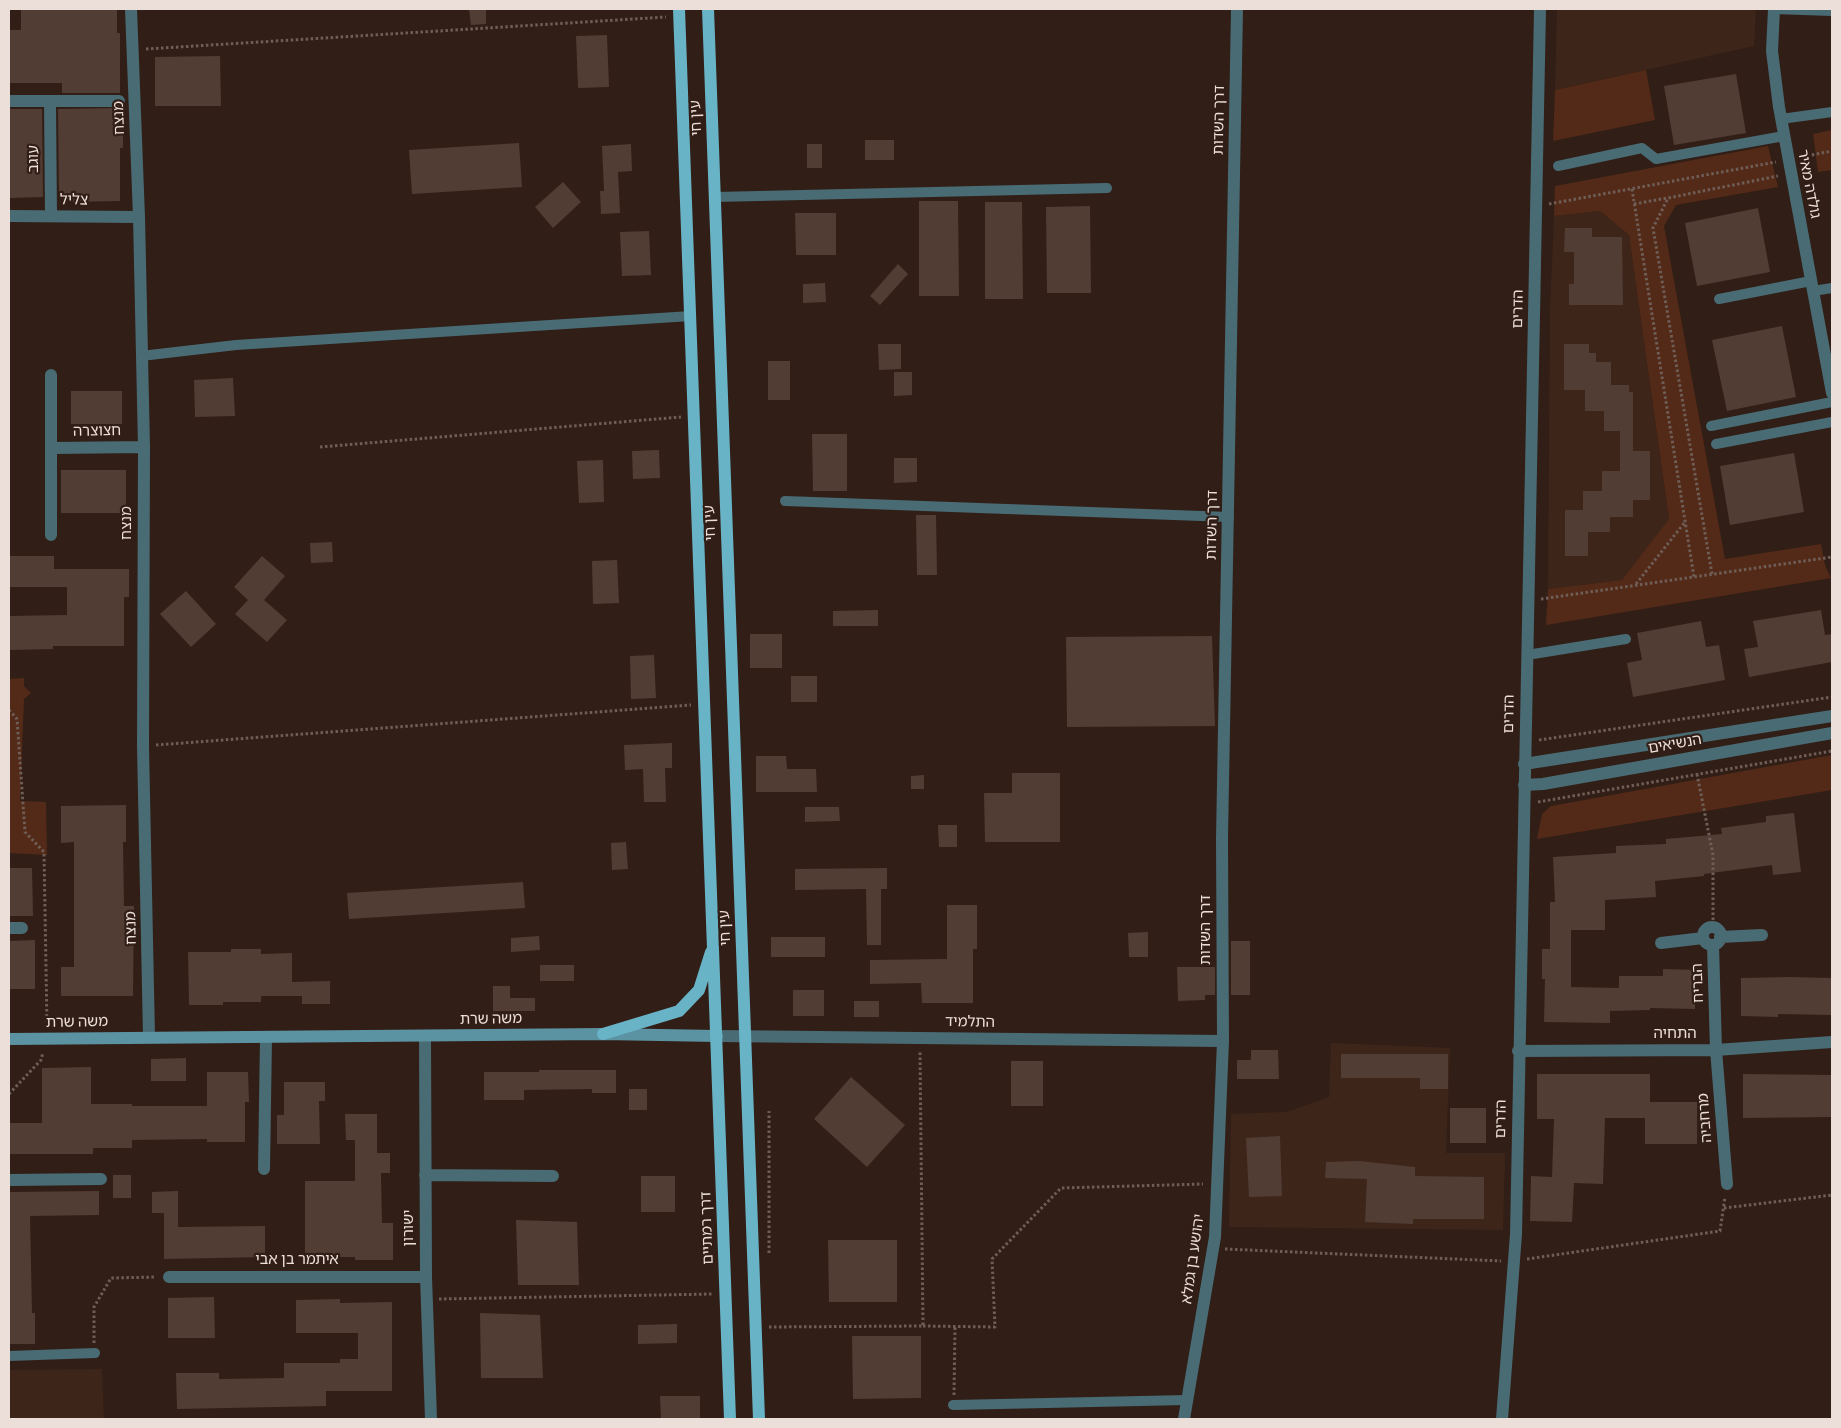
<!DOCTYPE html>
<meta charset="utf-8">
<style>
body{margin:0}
#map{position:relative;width:1841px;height:1428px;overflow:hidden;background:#311e16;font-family:Cabin,sans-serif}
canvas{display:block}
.frame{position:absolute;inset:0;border:10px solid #ecdfd9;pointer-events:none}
</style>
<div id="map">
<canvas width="1841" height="1428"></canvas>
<div class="frame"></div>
</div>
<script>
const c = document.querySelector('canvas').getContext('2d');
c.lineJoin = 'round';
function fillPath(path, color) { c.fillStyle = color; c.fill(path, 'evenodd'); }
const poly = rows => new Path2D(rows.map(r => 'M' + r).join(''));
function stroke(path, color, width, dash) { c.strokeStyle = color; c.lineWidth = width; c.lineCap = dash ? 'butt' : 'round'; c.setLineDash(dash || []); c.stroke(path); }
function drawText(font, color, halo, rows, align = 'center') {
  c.font = font + ' Cabin,"Noto Sans Hebrew",sans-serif'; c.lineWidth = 4.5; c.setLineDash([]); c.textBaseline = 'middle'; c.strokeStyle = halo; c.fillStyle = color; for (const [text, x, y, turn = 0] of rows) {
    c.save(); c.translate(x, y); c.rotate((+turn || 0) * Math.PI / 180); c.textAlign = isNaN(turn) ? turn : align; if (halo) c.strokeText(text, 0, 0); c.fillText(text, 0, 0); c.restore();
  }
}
fillPath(poly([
 [1557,9,1756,9,1754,46,1555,90],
 [1600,211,1629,235,1669,520,1622,580,1548,589,1550,314,1554,216],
 [1331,1043,1450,1048,1446,1153,1505,1153,1503,1230,1229,1227,1231,1114,1287,1112,1329,1097],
 [102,1369,104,1419,9,1419,9,1370]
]), '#3e251a');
fillPath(poly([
 [1646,70,1655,120,1553,141,1555,90],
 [1832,130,1832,170,1818,172,1813,134],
 [1768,146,1778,187,1676,205,1664,226,1725,559,1821,544,1825,565,1831,578,1546,625,1548,589,1622,580,1669,519,1629,235,1600,211,1554,216,1555,186],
 [24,678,24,686,31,693,24,699,20,801,46,802,47,855,9,853,9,679],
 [1832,755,1832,790,1537,839,1542,814,1551,806]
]), '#532a18');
fillPath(poly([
 [21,9,117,9,117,33,120,33,120,93,62,93,62,83,9,83,9,30,21,30],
 [469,9,486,9,486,24,471,25],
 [607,35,609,87,578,88,576,36],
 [220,56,221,106,155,106,155,57],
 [1736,74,1746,133,1674,145,1664,86],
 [123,108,123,148,120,148,120,201,64,202,64,197,59,197,58,109],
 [9,109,42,109,43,197,9,198],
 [865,140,894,140,894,160,865,160],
 [519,143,522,187,412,194,409,150],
 [631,144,632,171,618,172,620,213,601,214,600,191,604,191,602,146],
 [807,144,822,144,822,168,807,168],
 [563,182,581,202,553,228,535,207],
 [919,201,958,201,959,296,919,296],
 [985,202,1022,202,1023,299,985,299],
 [1090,206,1091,293,1047,293,1046,207],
 [1758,208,1770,272,1697,286,1685,223],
 [795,213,836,213,836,255,796,255],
 [1565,228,1592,228,1592,237,1622,237,1623,305,1569,305,1569,284,1574,284,1574,252,1564,252],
 [649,231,651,275,622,276,620,232],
 [898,264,908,274,880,305,870,296],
 [825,283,826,302,803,303,803,284],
 [1782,326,1796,397,1727,411,1712,340],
 [878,344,901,344,901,369,879,370],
 [1564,344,1589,344,1589,353,1596,353,1596,362,1611,362,1611,385,1629,385,1629,392,1633,392,1633,451,1650,451,1650,500,1633,500,1633,517,1610,517,1610,532,1588,532,1588,556,1565,556,1565,510,1583,510,1583,491,1602,491,1602,471,1620,471,1620,431,1604,431,1604,411,1585,411,1585,390,1564,390],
 [768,361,790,361,790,400,768,400],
 [894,372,912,372,912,395,894,396],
 [233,378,235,416,195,417,194,380],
 [71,391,122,391,122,424,71,424],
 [812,434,847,434,847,491,813,491],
 [659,450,660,478,633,479,632,451],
 [1794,453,1804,512,1730,525,1720,466],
 [894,458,917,458,917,482,894,483],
 [603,460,604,502,579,503,577,461],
 [61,470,126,470,126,513,61,513],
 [916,515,936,515,937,575,917,575],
 [332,542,333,562,311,563,310,543],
 [9,556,54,556,54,569,129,569,129,597,124,597,124,646,53,646,53,649,9,650,9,616,67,615,67,587,9,587],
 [262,556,285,576,264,600,287,620,267,642,235,614,248,600,234,587],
 [617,560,619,603,593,604,592,561],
 [186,591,216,624,191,647,160,614],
 [878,610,878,626,833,626,833,611],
 [1821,610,1825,635,1832,634,1832,662,1749,677,1744,649,1758,647,1753,621],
 [1701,621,1706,647,1719,645,1725,680,1633,697,1627,663,1642,660,1637,633],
 [750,634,782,634,782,668,750,668],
 [1212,636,1215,726,1067,727,1066,637],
 [654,655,656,698,631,699,630,656],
 [791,676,817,676,817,702,791,702],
 [672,743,672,768,665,768,666,802,644,802,643,769,625,770,624,745],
 [756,756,786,756,787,769,816,769,817,792,756,792],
 [1012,773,1060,773,1060,842,985,842,984,793,1012,793],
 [924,775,924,789,911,789,911,776],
 [126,805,126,842,123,842,124,906,134,906,133,996,61,996,61,967,74,967,74,842,61,843,61,806],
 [805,807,839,807,840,821,805,822],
 [1794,813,1801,872,1773,875,1772,865,1704,874,1704,876,1655,881,1656,897,1605,900,1605,930,1571,930,1571,987,1619,988,1619,976,1663,976,1663,969,1696,970,1695,1009,1650,1008,1650,1010,1610,1011,1610,1023,1544,1022,1545,979,1542,979,1542,949,1550,949,1550,902,1555,902,1553,857,1616,853,1616,846,1666,844,1666,839,1722,834,1721,828,1766,822,1766,816],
 [938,825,957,825,957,847,939,847],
 [626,842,628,869,612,870,611,843],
 [9,868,32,868,33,916,9,916],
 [887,868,887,889,881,889,881,945,867,945,866,889,795,890,795,869],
 [523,882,525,908,349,919,347,893],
 [947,905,977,905,977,949,973,949,973,1003,922,1003,921,983,870,984,870,960,947,959],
 [1148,932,1148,957,1129,957,1128,933],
 [539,936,540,950,511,952,511,938],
 [771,937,825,937,825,957,771,957],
 [35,940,35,989,9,989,9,941],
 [1231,941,1250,941,1250,995,1231,995],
 [231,949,261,949,261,954,292,953,292,982,330,981,330,1004,302,1004,302,996,261,996,261,1002,223,1002,223,1005,189,1005,188,952,231,952],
 [540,965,574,965,574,981,540,981],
 [1177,967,1215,967,1215,995,1205,995,1205,1000,1178,1001],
 [1790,977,1832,978,1832,1015,1778,1014,1778,1017,1741,1016,1741,978],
 [493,986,510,986,510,998,535,998,535,1011,493,1011],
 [793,990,824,990,824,1016,793,1016],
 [854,1001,879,1001,879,1017,854,1017],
 [1251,1050,1278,1050,1279,1079,1237,1079,1237,1060,1251,1060],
 [1341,1054,1448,1054,1448,1089,1420,1089,1420,1078,1341,1078],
 [186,1058,186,1081,151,1081,151,1059],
 [1011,1061,1043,1061,1043,1106,1011,1106],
 [91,1067,91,1104,132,1104,132,1106,207,1106,207,1072,248,1072,249,1102,245,1102,245,1142,207,1142,207,1139,132,1140,132,1148,93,1148,93,1154,9,1154,9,1123,42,1123,42,1068],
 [539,1070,616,1070,616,1093,592,1093,592,1089,524,1090,524,1100,484,1100,484,1072,539,1072],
 [1537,1074,1650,1074,1650,1102,1697,1102,1697,1144,1645,1144,1645,1118,1605,1118,1603,1184,1574,1183,1572,1222,1530,1221,1531,1176,1552,1177,1554,1119,1537,1119],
 [1743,1074,1832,1075,1832,1117,1743,1118],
 [851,1077,905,1125,867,1167,814,1119],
 [284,1082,325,1082,325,1101,319,1101,320,1144,277,1144,277,1115,284,1115],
 [629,1089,647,1089,647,1110,629,1110],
 [1450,1108,1486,1108,1486,1143,1450,1143],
 [345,1114,377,1114,377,1153,390,1153,390,1173,381,1173,382,1223,393,1223,393,1260,355,1260,355,1257,305,1257,305,1181,355,1181,355,1140,346,1140],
 [1280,1136,1282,1196,1249,1197,1246,1138],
 [1359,1161,1415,1167,1415,1176,1484,1177,1484,1219,1413,1219,1413,1224,1365,1222,1367,1179,1325,1178,1326,1162],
 [113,1175,131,1175,131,1198,113,1198],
 [641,1176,675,1176,675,1212,641,1212],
 [99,1191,99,1215,30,1216,32,1313,35,1313,35,1344,9,1344,9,1192],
 [178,1191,178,1227,265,1226,265,1257,164,1259,164,1213,152,1213,152,1192],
 [516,1220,577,1222,579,1285,518,1285],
 [828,1240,897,1240,897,1302,829,1302],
 [214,1297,215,1338,168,1338,168,1298],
 [340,1299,340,1303,392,1302,392,1391,326,1391,326,1406,177,1409,176,1373,219,1373,219,1379,284,1378,284,1363,340,1363,340,1359,358,1359,358,1333,296,1333,296,1300],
 [480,1313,540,1315,543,1378,481,1378],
 [677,1324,677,1343,638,1344,638,1325],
 [852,1336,921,1336,921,1398,853,1399],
 [660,1396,700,1396,700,1419,661,1419]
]), '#523d35');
stroke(poly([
 [146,49,666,17],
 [1802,157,1832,151],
 [1632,189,1694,577],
 [1549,204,1776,162],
 [1634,204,1667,198],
 [320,447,681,417],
 [1712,574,1653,228,1668,198,1778,176],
 [1636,584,1685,522],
 [1541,599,1832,557],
 [9,710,17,719,25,832,44,852,47,1026],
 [1539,740,1832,697],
 [156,745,691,705],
 [1697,774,1713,855,1713,927],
 [1538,802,1832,751],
 [9,1094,41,1060,43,1052],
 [1724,1208,1832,1195],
 [1225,1249,1501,1261],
 [769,1253,769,1111],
 [1527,1259,1720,1231,1725,1197],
 [439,1299,713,1294],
 [923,1326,995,1327,992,1259,1061,1188,1203,1184],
 [769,1327,923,1326,920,1052],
 [94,1343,94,1307,111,1278,156,1277],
 [954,1395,955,1327]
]), '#6f5e57', 3, [2.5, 2.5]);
stroke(poly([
 [1774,9,1832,11],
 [1781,119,1832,112],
 [1558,166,1642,148,1656,159,1784,136],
 [715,197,1107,188],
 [1813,291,1832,288],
 [1719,299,1811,281],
 [141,356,236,345,691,316],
 [1711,426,1832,402],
 [1716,444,1832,422],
 [785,501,1229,517],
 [1527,655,1626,639],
 [9,1356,95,1353],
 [953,1405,1187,1400]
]), '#496b74', 10);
stroke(poly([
 [131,9,139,217,144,447,143,746,149,1037],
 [1774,9,1772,51,1779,107,1832,393],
 [9,101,119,101],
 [50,102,51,216],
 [9,216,139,217],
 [51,448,144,447],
 [51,535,51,375],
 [1524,764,1832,716],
 [1524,785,1543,784,1832,733],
 '1703 936a9 9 0 1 1 18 0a9 9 0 1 1-18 0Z',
 [9,928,22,928],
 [1720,937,1762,935],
 [1661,943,1703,938],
 [1713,945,1716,1050,1727,1184],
 [717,1036,1223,1041],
 [425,1037,426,1277,431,1419],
 [1518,1051,1716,1050,1832,1042],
 [264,1169,266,1038],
 [425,1175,553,1176],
 [9,1180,101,1179],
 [169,1277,426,1277],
 [1184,1419,1215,1237,1223,1041,1222,838,1237,9],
 [1502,1419,1516,1234,1540,9]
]), '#496b74', 12);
stroke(poly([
 [9,1039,603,1034,717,1036]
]), '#5b93a2', 12);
stroke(poly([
 [679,9,730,1419],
 [708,9,759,1419],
 [603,1034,679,1011,699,990,711,952]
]), '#69b3c6', 12);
drawText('15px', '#ecdfd9', '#311e16', [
 ["מנצח",119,118,-92],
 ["עין חי",696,118,-92],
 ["דרך השדות",1219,120,-89],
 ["עוגב",34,159,-90],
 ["גולדה מאיר",1809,184,79],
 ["צליל",74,200,1],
 ["הדרים",1518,309,-89],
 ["חצוצרה",97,431,-1],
 ["מנצח",127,523,-90],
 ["עין חי",710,523,-92],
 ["דרך השדות",1212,525,-89],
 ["הדרים",1509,714,-89],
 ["הנשיאים",1675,744,-10],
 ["מנצח",131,928,-91],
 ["עין חי",725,928,-92],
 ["דרך השדות",1206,930,-90],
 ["הבריח",1698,983,-92],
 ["משה שרת",491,1019,-1],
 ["משה שרת",77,1022,-1],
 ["התלמיד",970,1022,1],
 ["התחיה",1675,1034],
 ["מרחביה",1705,1118,-94],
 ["הדרים",1501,1119,-89],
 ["ישורון",409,1228,-90],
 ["דרך רמתיים",707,1228,-92],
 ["יהושע בן גמלא",1193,1259,-82],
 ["איתמר בן אבי",297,1260]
]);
</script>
